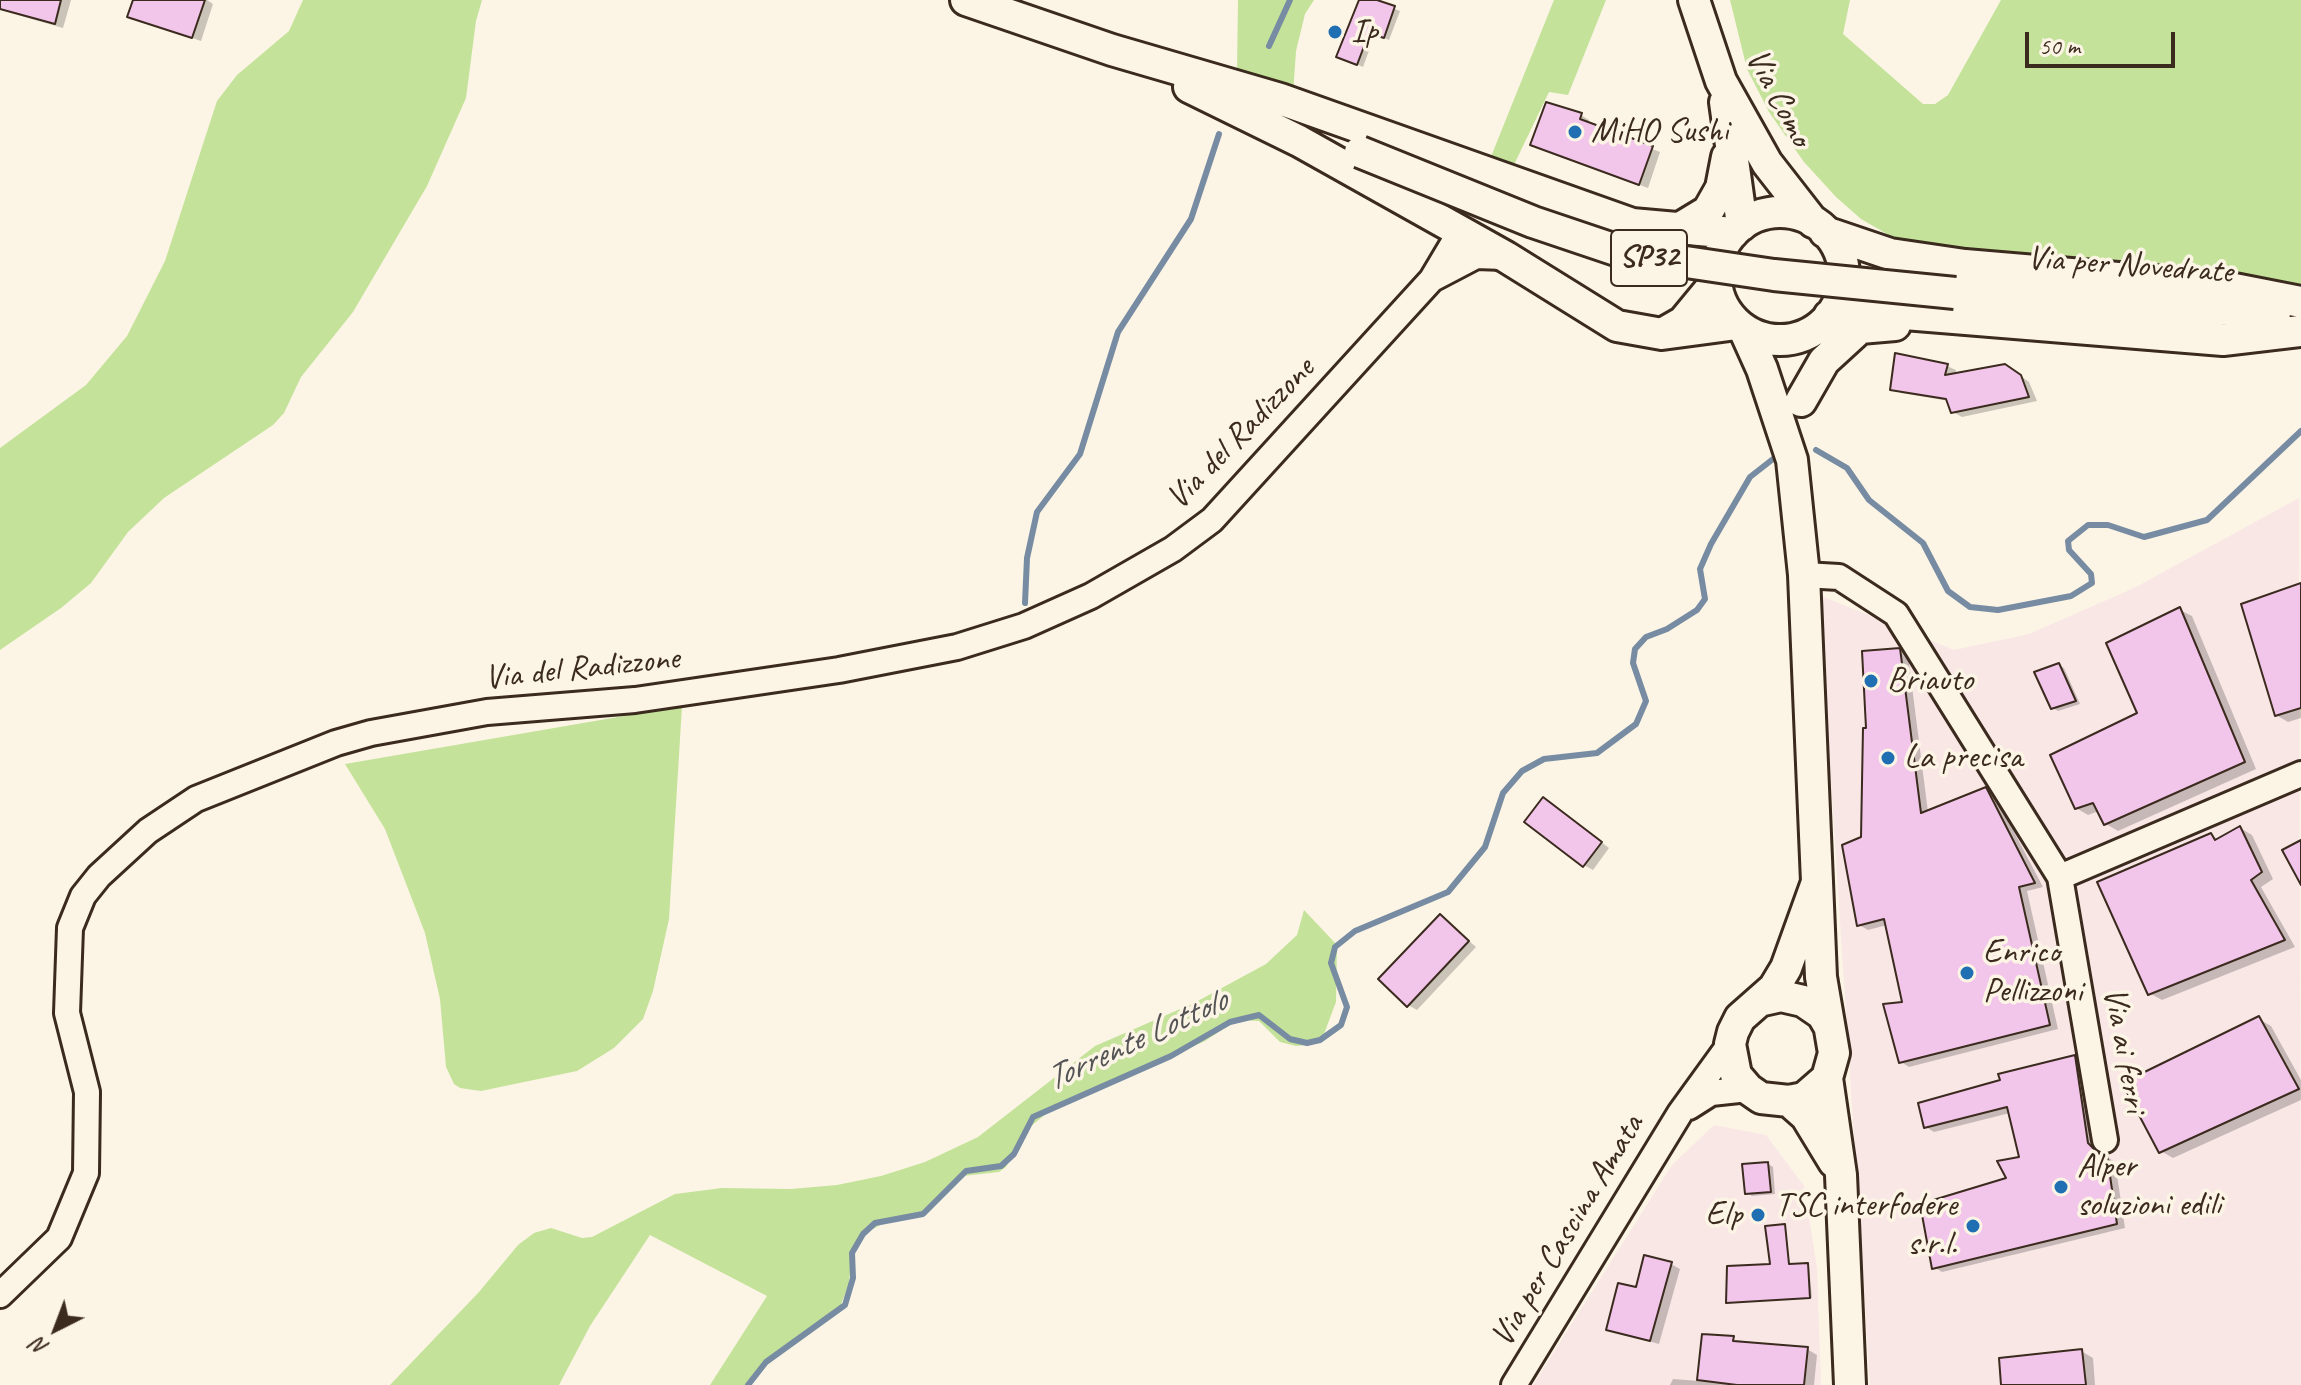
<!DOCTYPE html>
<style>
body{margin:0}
#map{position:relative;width:2301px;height:1385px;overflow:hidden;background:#fcf5e5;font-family:Caveat,sans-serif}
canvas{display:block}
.north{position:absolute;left:16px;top:1289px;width:80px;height:80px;-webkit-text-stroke:6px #fcf5e5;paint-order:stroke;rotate:222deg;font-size:22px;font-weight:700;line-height:32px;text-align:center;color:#3b2a1e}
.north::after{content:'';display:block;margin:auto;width:28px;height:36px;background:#3b2a1e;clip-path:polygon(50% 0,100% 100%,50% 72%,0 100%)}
.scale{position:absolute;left:2025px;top:32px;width:150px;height:36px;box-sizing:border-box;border:4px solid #3b2a1e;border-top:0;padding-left:10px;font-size:24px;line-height:28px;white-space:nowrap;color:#3b2a1e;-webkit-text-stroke:6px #fcf5e5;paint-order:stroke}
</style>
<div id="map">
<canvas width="2301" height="1385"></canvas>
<div class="north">N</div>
<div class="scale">50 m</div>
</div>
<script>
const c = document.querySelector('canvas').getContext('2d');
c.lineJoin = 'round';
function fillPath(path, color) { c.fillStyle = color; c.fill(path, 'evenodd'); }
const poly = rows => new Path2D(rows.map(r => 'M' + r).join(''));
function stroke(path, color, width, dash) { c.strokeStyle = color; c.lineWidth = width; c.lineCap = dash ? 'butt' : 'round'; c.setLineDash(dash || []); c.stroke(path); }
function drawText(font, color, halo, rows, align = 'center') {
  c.font = font + ' Caveat,sans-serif'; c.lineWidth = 7; c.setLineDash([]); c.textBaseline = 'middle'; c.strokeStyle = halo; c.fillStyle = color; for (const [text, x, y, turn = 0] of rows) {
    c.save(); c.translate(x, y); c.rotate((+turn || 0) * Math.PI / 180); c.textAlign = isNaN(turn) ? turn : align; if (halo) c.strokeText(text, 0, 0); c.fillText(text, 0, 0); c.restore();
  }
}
fillPath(poly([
 [2299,498,2301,1385,1870,1385,1819,595,1954,650,2029,634,2134,588],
 [1714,1125,1766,1135,1804,1186,1817,1268,1821,1385,1533,1385,1672,1165]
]), '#f9e7e6');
fillPath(poly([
 [303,0,482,0,476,21,466,98,427,186,353,312,301,377,284,413,273,425,164,498,128,532,91,583,61,608,0,650,0,448,86,385,127,336,165,261,217,101,237,75,289,31],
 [1238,0,1314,0,1305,14,1296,51,1293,94,1237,73],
 [1554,0,1606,0,1568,95,1549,92,1510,173,1488,164],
 [1730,0,1850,0,1843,34,1923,104,1935,104,1948,95,2001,0,2301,0,2301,296,1964,252,1894,238,1861,219,1836,197,1804,162,1769,112,1747,69],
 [682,706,669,919,653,991,643,1019,614,1048,577,1071,481,1091,460,1088,454,1084,446,1067,440,999,425,933,385,829,345,764],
 [1304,910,1337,945,1336,1002,1324,1034,1306,1045,1296,1046,1280,1042,1259,1021,1237,1020,1205,1041,1047,1113,1024,1132,1006,1167,999,1172,963,1176,925,1212,886,1222,863,1234,851,1260,849,1284,840,1307,767,1365,747,1385,710,1385,767,1296,650,1235,590,1326,559,1385,390,1385,479,1292,518,1245,534,1233,551,1228,582,1238,592,1237,675,1194,722,1188,791,1189,837,1185,881,1176,925,1162,978,1137,1095,1046,1194,1003,1266,964,1297,935]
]), '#c4e29a');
fillPath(poly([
 [0,0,71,0,63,28,0,10],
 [135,0,207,0,213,4,201,41,130,16],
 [1361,0,1371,0,1400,11,1389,40,1375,34,1363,67,1344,59],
 [1581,115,1589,120,1589,124,1660,152,1648,188,1541,149],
 [1947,366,1956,370,1955,376,2014,371,2029,382,2037,401,1962,417,1953,412,1949,401,1901,393,1892,388],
 [2301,585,2301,718,2288,722,2276,715],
 [2180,610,2192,616,2256,769,2118,831,2106,824,2099,811,2088,815,2076,808,2139,713],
 [1899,650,1908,655,1928,812,1986,789,1994,794,2043,887,2027,891,2058,1029,1909,1067,1901,1062,1905,1004,1887,925,1868,930,1859,925,1868,730],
 [2059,665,2064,668,2080,704,2058,711,2053,708],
 [1552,805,1609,848,1593,870,1584,865],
 [2240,828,2252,835,2273,879,2261,887,2295,947,2162,1000,2149,993,2211,835,2219,840],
 [1440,916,1476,947,1417,1010,1408,1005],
 [2259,1019,2271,1026,2301,1080,2301,1100,2173,1158,2161,1151],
 [2075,1057,2083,1062,2096,1150,2115,1162,2125,1228,1942,1272,1934,1267,2009,1180,2021,1159,2010,1113,1934,1132,1926,1127,2002,1081],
 [1768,1164,1773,1167,1775,1194,1752,1196,1747,1192],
 [1784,1226,1790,1266,1809,1266,1812,1298,1730,1303,1772,1266],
 [1671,1264,1680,1269,1659,1344,1608,1330,1637,1290],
 [1704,1336,1807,1349,1817,1355,1814,1385,1670,1385,1673,1379,1699,1381],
 [2081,1351,2093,1358,2095,1385,2003,1385]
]), '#0003');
stroke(poly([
 [1269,46,1290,0],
 [1816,450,1847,468,1869,500,1923,543,1948,591,1970,607,1998,610,2071,596,2092,583,2091,574,2069,550,2068,541,2088,525,2108,525,2144,537,2207,520,2301,431],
 [1025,603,1027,558,1037,512,1080,454,1118,332,1191,219,1219,134],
 [748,1385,766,1362,845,1305,853,1278,852,1253,863,1234,875,1223,923,1214,966,1171,1001,1166,1014,1154,1033,1117,1171,1056,1230,1022,1259,1015,1290,1039,1307,1043,1320,1040,1341,1025,1347,1007,1331,963,1335,947,1355,931,1448,892,1485,847,1503,793,1522,771,1544,759,1597,753,1636,724,1646,701,1633,663,1635,649,1646,637,1667,629,1697,610,1705,599,1700,569,1711,544,1750,477,1773,459]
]), '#778ca2', 6);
const building = poly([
 [0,0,61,0,55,24,0,9,0,0],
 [133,0,205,0,192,38,127,17,133,0],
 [1359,0,1377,0,1395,6,1384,38,1369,33,1357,65,1336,57,1359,0],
 [1546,102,1582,113,1580,119,1653,146,1639,185,1530,145,1546,102],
 [1895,353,1948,364,1945,375,2005,364,2021,375,2029,397,1951,413,1946,399,1890,390,1895,353],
 [2301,583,2301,708,2275,716,2241,604,2301,583],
 [2180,607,2245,762,2104,825,2093,803,2075,809,2050,755,2137,713,2106,643,2180,607],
 [1900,648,1921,813,1986,787,2035,883,2019,887,2050,1025,1899,1063,1883,1004,1902,1002,1884,919,1857,926,1842,845,1861,837,1863,728,1866,728,1862,651,1900,648],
 [2059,663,2076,701,2051,709,2034,672,2059,663],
 [1543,797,1602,842,1583,867,1524,822,1543,797],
 [2240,826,2262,872,2251,880,2285,940,2148,995,2097,882,2211,833,2215,840,2240,826],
 [2301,840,2301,885,2282,850,2301,840],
 [1440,914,1469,941,1407,1007,1378,979,1440,914],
 [2259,1016,2299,1089,2159,1153,2122,1083,2259,1016],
 [2075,1055,2088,1143,2099,1154,2107,1155,2117,1224,1932,1269,1920,1204,2006,1178,1997,1161,2019,1157,2007,1107,1924,1128,1918,1103,2000,1080,1998,1074,2075,1055],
 [1768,1162,1771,1192,1745,1194,1742,1164,1768,1162],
 [1785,1224,1789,1264,1808,1263,1810,1298,1726,1303,1727,1266,1770,1264,1765,1226,1785,1224],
 [1644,1255,1672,1262,1650,1341,1606,1330,1618,1283,1636,1287,1644,1255],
 [1702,1334,1734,1336,1733,1341,1808,1347,1804,1385,1737,1385,1697,1380,1702,1334],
 [2082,1349,2086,1385,2001,1385,1999,1358,2082,1349]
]);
fillPath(building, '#f2c5ea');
stroke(building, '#3b2a1e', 2);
const minor = poly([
 [1434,278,1476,256,1504,257],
 [1804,575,1839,577,1896,614,2060,877,2105,1140],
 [2060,877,2301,774],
 [1689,1107,1711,1093,1748,1089],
 [0,1295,59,1238,86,1173,87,1092,67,1013,70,928,83,896,99,876,148,831,196,799,336,743,371,733,487,712,635,700,839,670,957,647,1024,626,1091,596,1173,549,1212,520,1432,279,1460,232],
 [1514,1385,1680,1113,1730,1044]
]);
const major = poly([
 [966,0,1112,50,1280,99,1632,224,1733,233],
 [1694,0,1721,81,1767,163,1813,222],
 [1189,87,1299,141,1506,257,1617,326,1662,334,1737,324],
 [1725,102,1742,225],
 '1716 276a64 64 0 1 1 128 0a64 64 0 1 1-128 0Z',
 [1680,228,1708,211,1721,188,1727,157],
 [1825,232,1890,254,1965,265,2224,287,2301,302],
 [1955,293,2275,313],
 [1829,316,1868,311,2223,340,2301,331],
 [1744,329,1762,369,1792,460,1804,575,1817,882,1821,977,1834,1053,1827,1078,1804,1098,1789,1101,1761,1098,1748,1089,1736,1075,1730,1044,1733,1032,1740,1018,1774,988,1786,968,1817,882],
 [1662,334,1683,322,1716,282],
 [1801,401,1824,361,1860,328,1895,325],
 [1763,1000,1781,996,1803,1001,1822,1014,1829,1026],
 [1827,1078,1841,1175,1850,1385],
 [1789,1101,1806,1116,1834,1162]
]);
stroke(minor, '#3b2a1e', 30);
stroke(major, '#3b2a1e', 36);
stroke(minor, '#fcf5e5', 24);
stroke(major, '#fcf5e5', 30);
const majorBridge = poly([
 [1360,152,1533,222,1625,253,1774,275,1955,293]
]);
stroke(majorBridge, '#3b2a1e', 36, []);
stroke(majorBridge, '#fcf5e5', 30);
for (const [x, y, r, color] of [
 [1335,32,8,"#1f6fb2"],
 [1575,132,8,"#1f6fb2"],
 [1871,681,8,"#1f6fb2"],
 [1888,758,8,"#1f6fb2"],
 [1967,973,8,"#1f6fb2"],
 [2061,1187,8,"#1f6fb2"],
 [1758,1215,8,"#1f6fb2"],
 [1973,1226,8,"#1f6fb2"]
]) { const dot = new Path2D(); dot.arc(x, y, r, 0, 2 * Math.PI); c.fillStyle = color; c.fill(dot); stroke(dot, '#fcf5e5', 3); }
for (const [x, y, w] of [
 [1649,258,76]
]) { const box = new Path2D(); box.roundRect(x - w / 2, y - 28, w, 56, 6); c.fillStyle = '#fcf5e5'; c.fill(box); stroke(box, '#3b2a1e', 2); }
drawText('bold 32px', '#3b2a1e', null, [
 ["SP32",1649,258]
]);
drawText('34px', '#3b2a1e', '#fcf5e5', [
 ["Ip",1351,32],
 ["MiHO Sushi",1591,132],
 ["Briauto",1887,681],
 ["La precisa",1904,758],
 ["Enrico",1983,953],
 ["Pellizzoni",1983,992],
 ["Alper",2077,1167],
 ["soluzioni edili",2077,1206],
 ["TSC interfodere",1957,1206,"right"],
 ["s.r.l.",1957,1245,"right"],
 ["Elp",1742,1215,"right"]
], 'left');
drawText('34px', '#3b2a1e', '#fcf5e5', [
 ["Via Como",1778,98,62],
 ["Via per Novedrate",2130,266,4],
 ["Via del Radizzone",1241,434,-46],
 ["Via del Radizzone",582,669,-6],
 ["Via ai ferri",2124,1050,80],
 ["Via per Cascina Amata",1568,1231,-59]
]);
drawText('italic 36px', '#545355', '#fcf5e5', [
 ["Torrente Lottolo",1136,1041,-25]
]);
</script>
